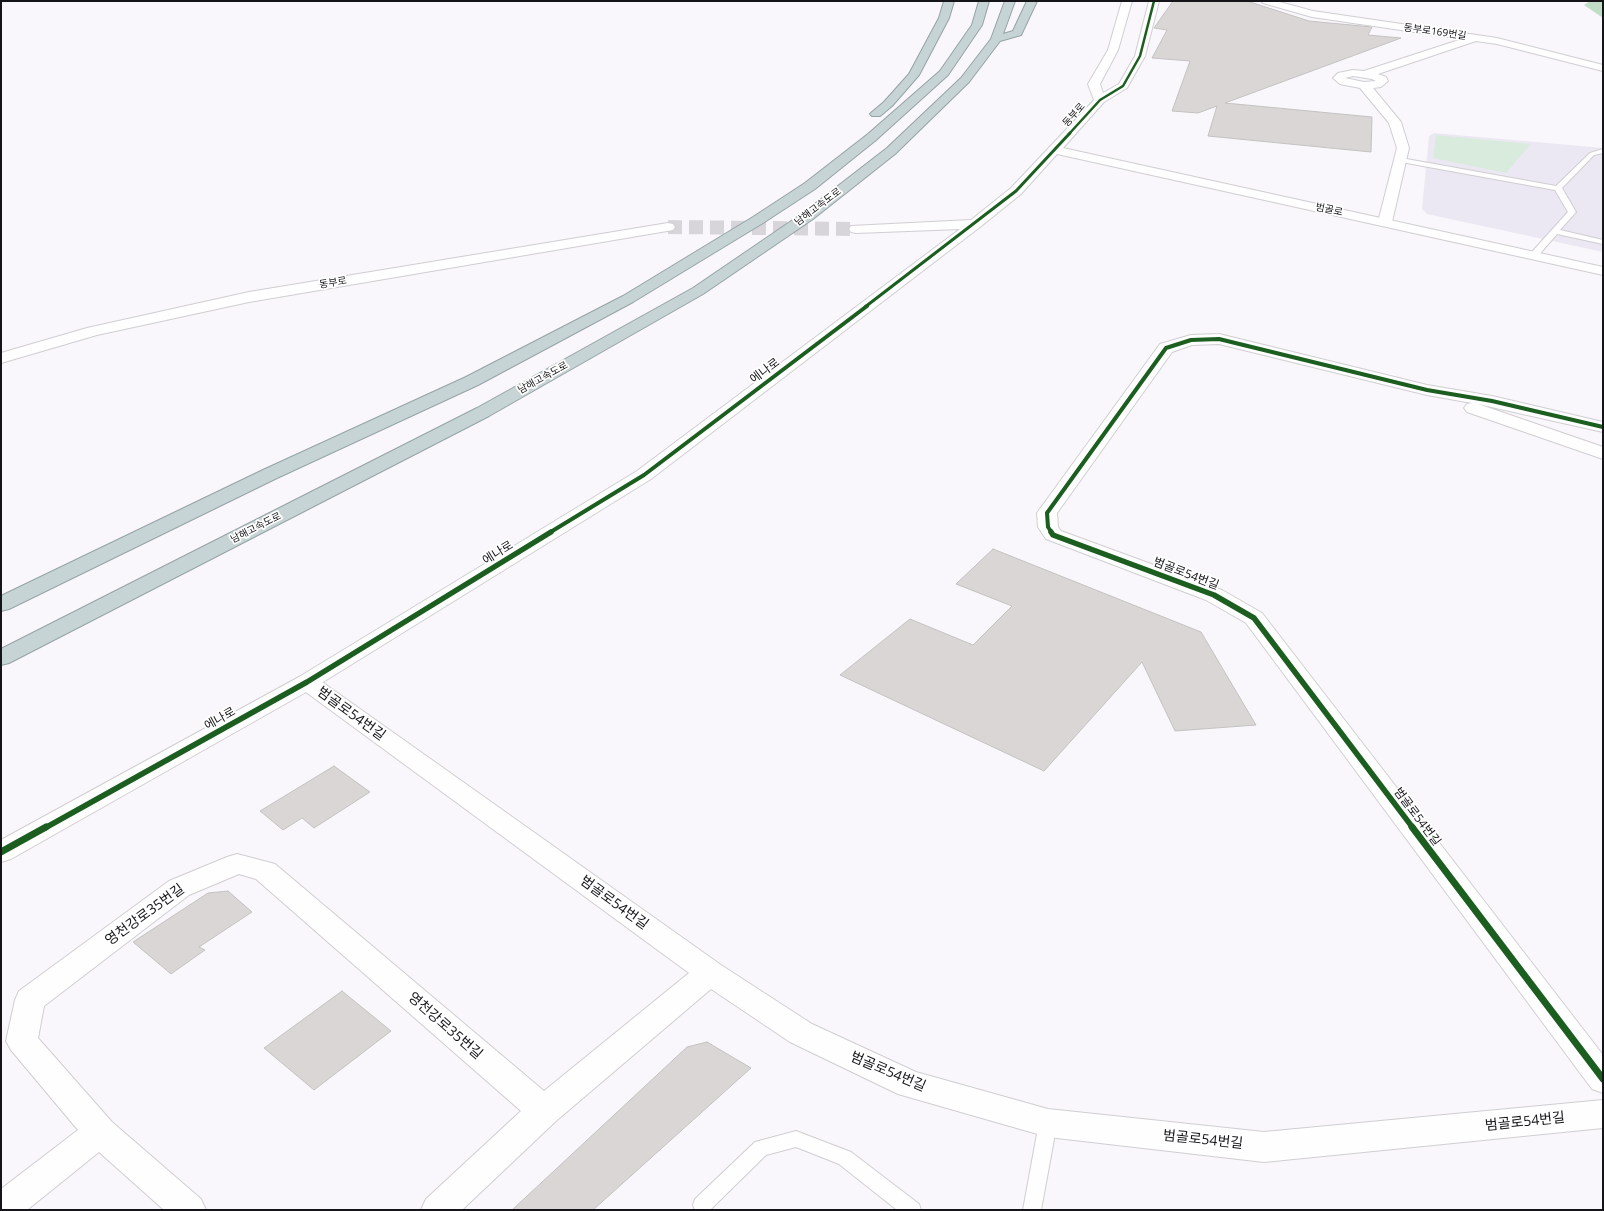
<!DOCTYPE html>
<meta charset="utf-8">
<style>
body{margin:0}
#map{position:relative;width:1604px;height:1211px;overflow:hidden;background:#f9f7fb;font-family:"Open Sans",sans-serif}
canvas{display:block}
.frame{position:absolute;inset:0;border:2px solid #151418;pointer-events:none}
</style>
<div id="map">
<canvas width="1604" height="1211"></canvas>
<div class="frame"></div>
</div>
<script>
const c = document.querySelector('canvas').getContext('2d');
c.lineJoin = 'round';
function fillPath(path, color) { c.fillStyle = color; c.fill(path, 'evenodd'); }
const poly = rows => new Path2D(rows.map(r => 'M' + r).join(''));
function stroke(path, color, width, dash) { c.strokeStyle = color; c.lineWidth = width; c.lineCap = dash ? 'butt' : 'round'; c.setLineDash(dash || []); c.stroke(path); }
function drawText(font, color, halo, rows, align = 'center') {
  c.font = font + ' "Open Sans","Noto Sans KR",sans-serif'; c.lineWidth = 3.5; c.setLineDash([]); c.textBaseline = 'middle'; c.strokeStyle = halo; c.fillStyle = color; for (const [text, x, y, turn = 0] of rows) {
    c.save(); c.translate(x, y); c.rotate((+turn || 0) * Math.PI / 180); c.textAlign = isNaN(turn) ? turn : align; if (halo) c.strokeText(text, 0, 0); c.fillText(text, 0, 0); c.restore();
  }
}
fillPath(poly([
 [1434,133,1603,148,1603,252,1427,214,1422,209,1429,136]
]), '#ece8f3');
fillPath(poly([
 [1436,135,1531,144,1506,173,1433,158]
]), '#d9ebdd');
fillPath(poly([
 [1590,1,1603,1,1603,18,1584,5]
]), '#c0dec6');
const building = poly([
 [1173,1,1247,1,1309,21,1372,27,1368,35,1401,38,1225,103,1372,117,1371,152,1208,136,1217,106,1198,113,1172,111,1190,61,1152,58,1167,30,1154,28,1173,1],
 [993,549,1201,632,1256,725,1175,731,1142,662,1044,771,840,675,910,619,973,645,1012,606,956,584,993,549],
 [334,766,370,792,314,828,302,818,283,830,260,811,334,766],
 [228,891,252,912,199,947,205,950,171,974,133,942,208,893,228,891],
 [342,991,391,1031,314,1090,264,1048,342,991],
 [707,1042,751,1068,593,1210,512,1210,687,1047,707,1042]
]);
fillPath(building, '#dad6d6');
stroke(building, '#c4c1c1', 1);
stroke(poly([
 [668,227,856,229]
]), '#d7d5d9', 14, [14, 7]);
const service = poly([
 [1603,149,1603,153,1594,155,1562,188,1576,212,1560,230,1603,240,1603,244,1557,234,1537,257,1534,257,1530,255,1531,253,1568,212,1555,190,1401,162,1398,160,1401,158,1556,186,1590,153,1603,149],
 [1048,1115,1054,1117,1057,1123,1041,1210,1023,1210,1039,1123,1042,1117,1048,1115],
 [796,1131,851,1152,919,1204,921,1210,897,1210,839,1164,796,1147,766,1155,710,1210,695,1210,693,1205,695,1199,755,1142,796,1131]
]);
const minor = poly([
 [1261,1,1276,1,1313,11,1497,38,1603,65,1603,71,1497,44,1476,41,1378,74,1386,77,1388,81,1381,87,1373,88,1401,122,1409,148,1392,222,1390,225,1385,226,1380,225,1378,222,1397,148,1389,123,1360,88,1340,84,1333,78,1338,73,1353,70,1364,71,1462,39,1312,17,1263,3,1261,1],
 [1353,76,1372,79,1376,81,1364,82,1345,78,1353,76],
 [1219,334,1427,385,1492,396,1603,422,1603,432,1478,404,1603,447,1603,459,1467,412,1464,408,1467,404,1472,403,1427,395,1219,344,1192,345,1172,352,1057,513,1058,527,1061,531,1222,590,1262,613,1603,1055,1603,1093,1592,1089,1246,623,1206,600,1046,539,1038,527,1037,513,1160,344,1191,335,1219,334],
 [307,675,315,677,721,965,812,1024,916,1072,1048,1109,1264,1132,1603,1100,1603,1128,1264,1162,1048,1137,898,1094,790,1042,711,989,556,1121,462,1210,421,1210,426,1199,521,1111,256,879,239,874,189,895,44,1006,38,1038,112,1122,201,1199,206,1210,164,1210,99,1152,27,1210,1,1210,1,1189,78,1130,11,1050,6,1041,15,1000,19,991,169,881,227,857,237,854,275,864,544,1091,689,973,299,687,295,682,299,677,307,675]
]);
const tertiary = poly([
 [1122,1,1132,1,1118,50,1100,84,1103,93,1119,84,1135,56,1149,1,1159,1,1145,56,1127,88,1104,102,1063,148,1603,267,1603,275,1057,154,1021,194,980,227,651,479,315,687,11,859,1,862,1,840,299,677,637,471,960,229,856,233,851,232,849,229,851,226,971,220,1011,188,1094,100,1088,84,1108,50,1122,1],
 [668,223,673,224,675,227,673,230,249,302,97,335,1,363,1,353,87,328,249,292,668,223]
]);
const motorway = poly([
 [944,1,954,1,949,18,919,75,892,106,880,116,872,116,870,114,872,112,884,102,909,74,939,18,944,1],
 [979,1,989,1,982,25,948,75,876,140,815,189,763,223,633,302,478,385,277,478,9,609,1,611,1,596,263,470,466,377,623,296,753,217,805,183,868,134,940,71,972,25,979,1],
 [1005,1,1015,1,1003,34,1013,31,1027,1,1037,1,1021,35,1000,41,969,82,895,154,813,219,703,294,489,416,9,663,1,665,1,649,477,408,693,288,803,213,887,148,961,78,991,39,1005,1]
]);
stroke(service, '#d0ced2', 2);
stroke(minor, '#d0ced2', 2);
stroke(tertiary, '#d0ced2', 2);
stroke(motorway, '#95a3a6', 2);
fillPath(service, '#fefefe');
fillPath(minor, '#fefefe');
fillPath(tertiary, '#fefefe');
fillPath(motorway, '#c7d4d6');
stroke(poly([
 [1069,134,1100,100,1123,86,1140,56,1154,1]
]), '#1b5e20', 2.5);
stroke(poly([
 [865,307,1016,191,1070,133]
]), '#1b5e20', 3);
stroke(poly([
 [549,533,644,475,867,306],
 [1052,533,1048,527,1047,513,1166,348,1191,340,1219,339,1427,390,1492,401,1603,427]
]), '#1b5e20', 4);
stroke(poly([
 [1051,532,1053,535,1214,595,1254,618,1413,828],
 [45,828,307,682,551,532]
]), '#1b5e20', 5.5);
stroke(poly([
 [1412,827,1603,1079],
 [1,852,46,827]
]), '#1b5e20', 7);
drawText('10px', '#151418', '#fff', [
 ["동부로169번길",1435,32,8],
 ["동부로",1074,115,-48],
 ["남해고속도로",818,207,-37],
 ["범골로",1329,210,12],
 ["동부로",333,283,-9],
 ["남해고속도로",543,378,-29],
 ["남해고속도로",256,528,-27]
]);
drawText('12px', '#151418', '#fff', [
 ["에나로",765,371,-37],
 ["에나로",498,553,-32],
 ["범골로54번길",1186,574,21],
 ["에나로",220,719,-29],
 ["범골로54번길",1417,817,53]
]);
drawText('14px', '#151418', '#fff', [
 ["범골로54번길",351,714,36],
 ["범골로54번길",614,903,36],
 ["영천강로35번길",145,915,-36],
 ["영천강로35번길",445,1026,41],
 ["범골로54번길",888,1072,23],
 ["범골로54번길",1525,1122,-6],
 ["범골로54번길",1203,1140,6]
]);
</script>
